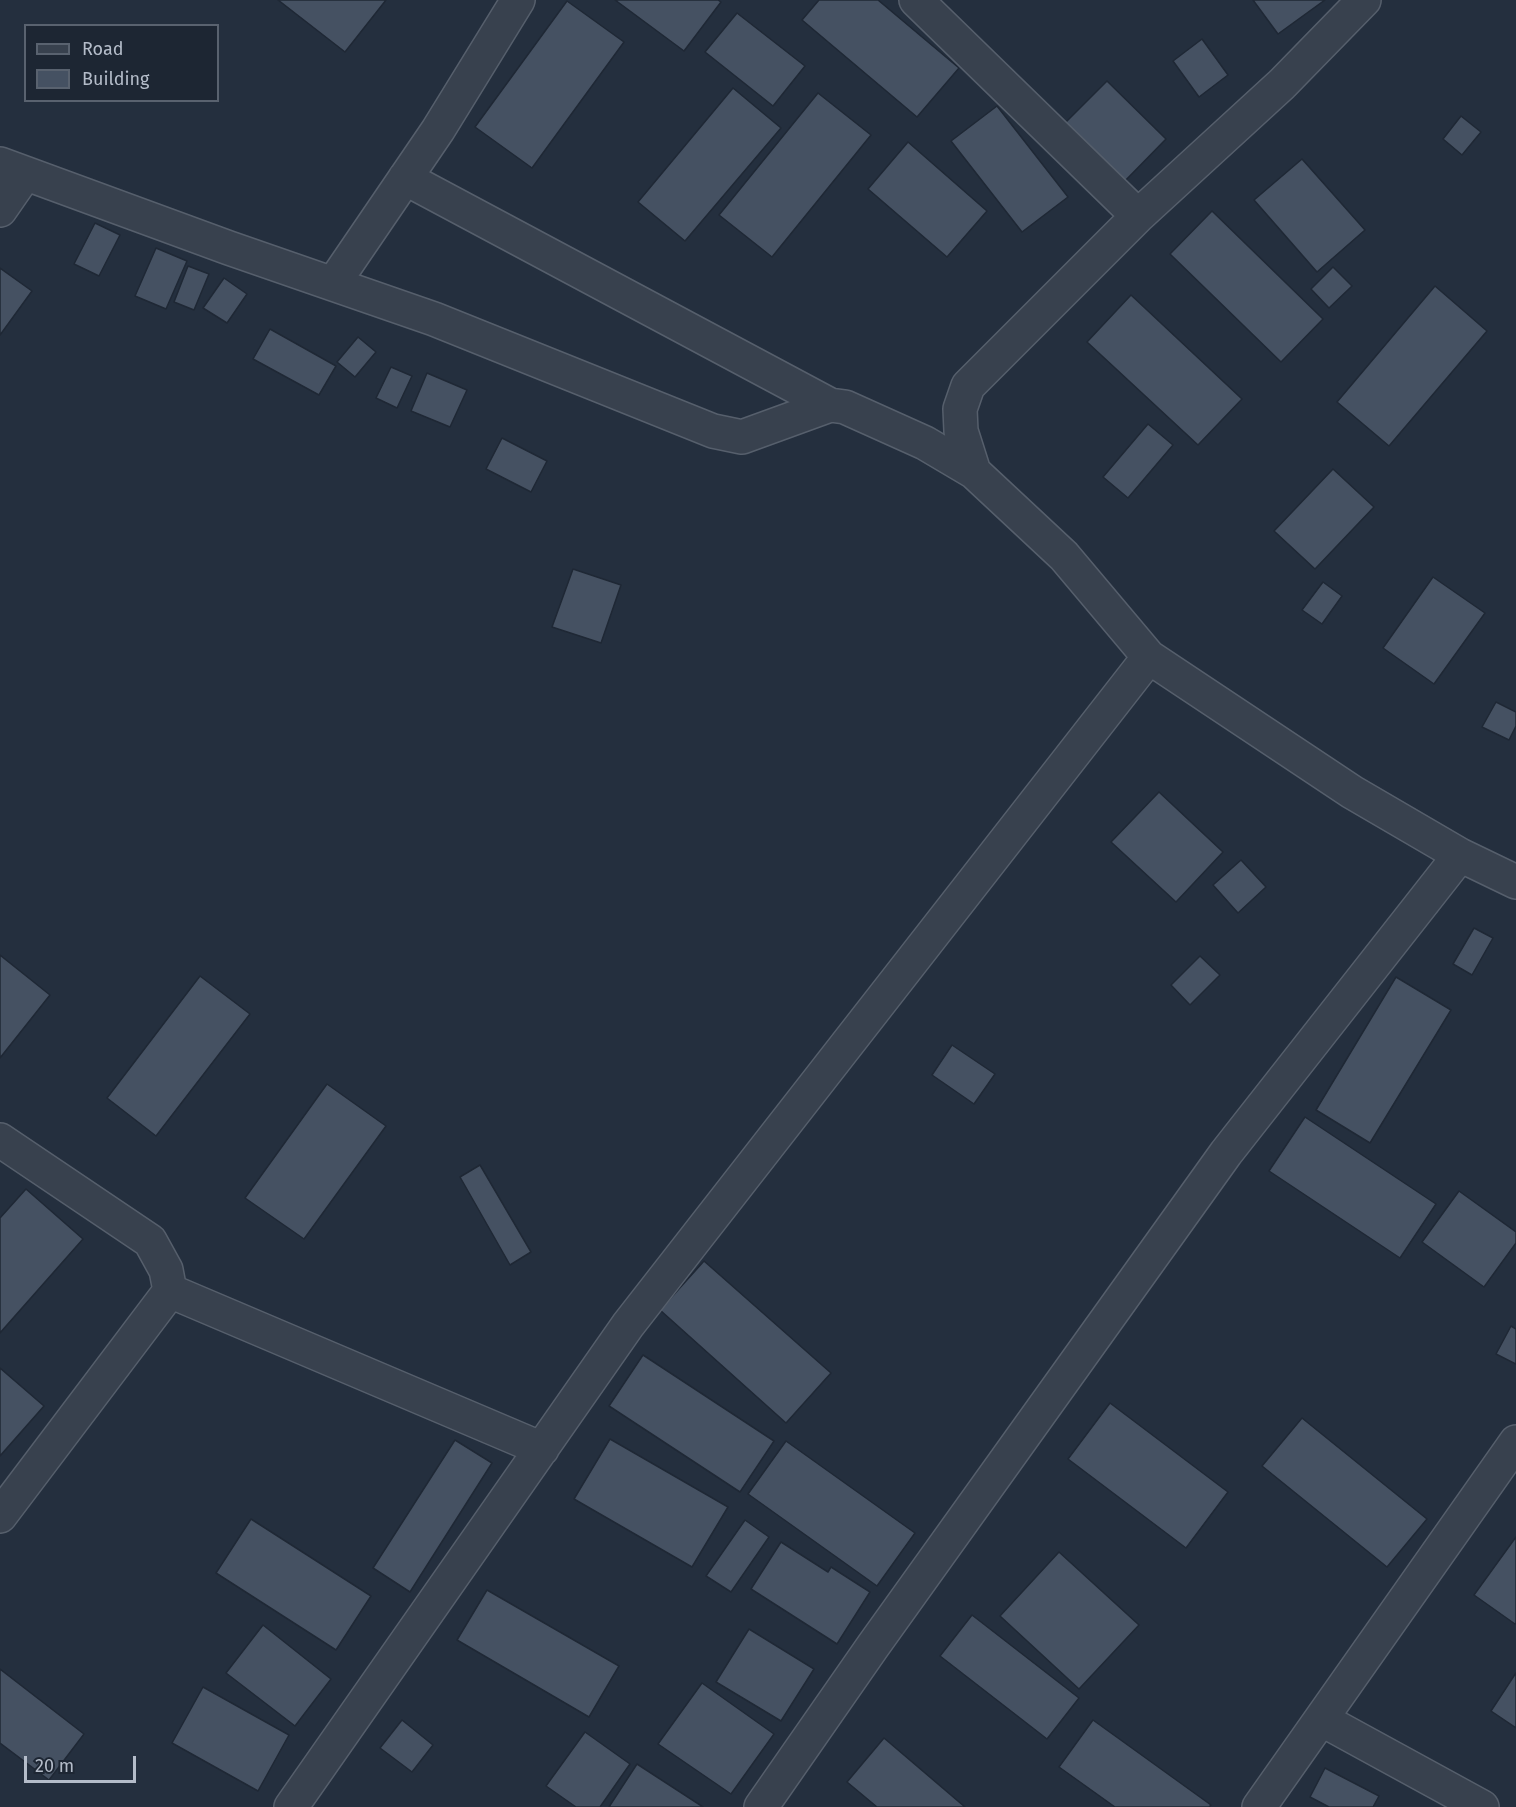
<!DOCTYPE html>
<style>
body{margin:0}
#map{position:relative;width:1516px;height:1807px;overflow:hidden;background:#242f3e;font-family:"Fira Sans",sans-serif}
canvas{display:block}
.legend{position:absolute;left:24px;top:24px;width:195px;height:78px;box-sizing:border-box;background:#1d2633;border:2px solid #59626f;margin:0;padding:8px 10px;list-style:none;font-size:18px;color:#b4bcc9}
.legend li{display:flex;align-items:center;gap:12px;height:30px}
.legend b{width:30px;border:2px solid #59626f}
.scale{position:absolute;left:24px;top:1756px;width:112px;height:27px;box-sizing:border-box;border:3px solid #b4bcc9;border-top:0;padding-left:8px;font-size:18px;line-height:21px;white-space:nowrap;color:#b4bcc9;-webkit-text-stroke:4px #1d2633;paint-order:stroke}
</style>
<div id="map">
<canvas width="1516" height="1807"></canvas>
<ul class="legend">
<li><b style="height:8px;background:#38414e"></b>Road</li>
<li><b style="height:16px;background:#455162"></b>Building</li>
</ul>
<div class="scale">20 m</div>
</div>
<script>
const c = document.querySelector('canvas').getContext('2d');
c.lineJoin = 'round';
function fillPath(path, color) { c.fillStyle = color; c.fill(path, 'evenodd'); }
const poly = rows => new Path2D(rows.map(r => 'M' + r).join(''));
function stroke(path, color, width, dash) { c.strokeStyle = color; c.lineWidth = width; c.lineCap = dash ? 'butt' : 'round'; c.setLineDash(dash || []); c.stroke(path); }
const building = poly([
 [278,0,386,0,345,52,278,0],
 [615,0,718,0,721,2,684,51,615,0],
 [819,0,878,0,959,68,917,117,802,20,819,0],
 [1253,0,1325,0,1278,34,1253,0],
 [567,1,624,42,532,168,475,127,567,1],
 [737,13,805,66,773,106,705,52,737,13],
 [1202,39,1228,75,1199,97,1173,61,1202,39],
 [1107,81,1166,139,1120,186,1061,127,1107,81],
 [733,88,781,128,685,241,638,202,733,88],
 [818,93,871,135,772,257,719,215,818,93],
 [997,106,1068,197,1022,232,951,141,997,106],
 [1461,116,1481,132,1462,155,1443,139,1461,116],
 [908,142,987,211,947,257,868,189,908,142],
 [1302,159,1365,230,1317,272,1254,200,1302,159],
 [1212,211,1323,319,1281,362,1170,254,1212,211],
 [95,223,120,235,99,276,74,264,95,223],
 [156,248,187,261,166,309,135,296,156,248],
 [188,266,209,274,194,310,174,302,188,266],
 [1333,267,1352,286,1329,308,1311,289,1333,267],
 [0,268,32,291,0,335,0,268],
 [224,278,247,294,227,323,203,308,224,278],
 [1435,286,1487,331,1389,446,1337,402,1435,286],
 [1131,295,1242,399,1198,445,1087,342,1131,295],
 [270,329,336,366,319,395,253,359,270,329],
 [358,337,376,352,355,377,337,362,358,337],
 [391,367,412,376,397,408,376,398,391,367],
 [427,373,467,390,450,427,411,411,427,373],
 [1148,424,1173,445,1128,498,1103,477,1148,424],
 [502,438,547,461,531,492,486,469,502,438],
 [1333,469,1374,507,1315,569,1274,531,1333,469],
 [573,569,621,585,601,643,552,627,573,569],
 [1433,577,1485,613,1434,684,1383,648,1433,577],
 [1323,582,1342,596,1322,624,1302,610,1323,582],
 [1496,702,1516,712,1516,726,1509,740,1482,727,1496,702],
 [1159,792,1223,852,1176,902,1111,842,1159,792],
 [1241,860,1266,887,1238,913,1213,885,1241,860],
 [1474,928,1493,938,1472,975,1453,964,1474,928],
 [0,955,50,995,0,1058,0,955],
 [1200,956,1220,975,1190,1005,1171,985,1200,956],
 [200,976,250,1014,156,1136,107,1098,200,976],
 [1396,977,1451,1010,1370,1143,1316,1110,1396,977],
 [952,1045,995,1074,974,1104,932,1075,952,1045],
 [327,1084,386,1126,304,1239,245,1198,327,1084],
 [1305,1117,1436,1204,1400,1258,1269,1171,1305,1117],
 [480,1165,531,1252,510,1265,460,1177,480,1165],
 [26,1189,83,1239,0,1333,0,1218,26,1189],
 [1459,1191,1516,1232,1516,1243,1484,1287,1422,1242,1459,1191],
 [704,1261,831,1373,786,1423,660,1310,704,1261],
 [1511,1326,1516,1329,1516,1364,1496,1354,1511,1326],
 [643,1355,774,1441,740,1492,609,1406,643,1355],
 [0,1368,44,1406,0,1456,0,1368],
 [1110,1403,1228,1492,1186,1548,1068,1459,1110,1403],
 [1302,1418,1427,1519,1387,1567,1262,1466,1302,1418],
 [610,1439,728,1507,692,1567,574,1499,610,1439],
 [455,1440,492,1463,410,1592,373,1568,455,1440],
 [786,1441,915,1533,877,1586,748,1494,786,1441],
 [251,1519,371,1596,336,1650,216,1573,251,1519],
 [745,1520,769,1537,731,1592,706,1576,745,1520],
 [1516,1537,1516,1623,1515,1624,1474,1595,1516,1537],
 [781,1542,828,1572,831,1567,870,1592,837,1644,751,1589,781,1542],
 [1059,1552,1139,1625,1079,1689,1000,1616,1059,1552],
 [487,1590,619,1666,589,1717,457,1640,487,1590],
 [972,1615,1079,1698,1047,1739,940,1656,972,1615],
 [263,1625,331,1679,295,1726,226,1673,263,1625],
 [749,1629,814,1669,781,1721,716,1682,749,1629],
 [0,1669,84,1734,49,1780,0,1743,0,1669],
 [1516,1673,1516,1728,1491,1711,1516,1673],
 [702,1683,774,1734,731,1794,658,1744,702,1683],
 [203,1687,289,1735,258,1791,172,1743,203,1687],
 [402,1720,433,1745,412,1772,380,1748,402,1720],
 [1093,1720,1211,1805,1209,1807,1115,1807,1059,1767,1093,1720],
 [585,1732,630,1764,600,1807,576,1807,546,1786,585,1732],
 [884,1738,965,1807,877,1807,847,1782,884,1738],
 [637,1764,703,1807,609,1807,637,1764],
 [1325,1768,1379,1796,1373,1807,1329,1807,1310,1797,1325,1768]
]);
fillPath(building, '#455162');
stroke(building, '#1f2835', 1.5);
const minor = poly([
 [916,0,1138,216],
 [0,164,229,248,434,319,713,431,742,437,830,405,845,407,925,443,974,472,1064,556,1149,657,1352,792,1460,855,1516,882],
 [405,178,830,405],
 [0,210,25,174],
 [333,284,438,130,518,0],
 [974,472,961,431,960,409,968,386,1138,216,1282,84,1364,0],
 [0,1140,150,1241,166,1270,170,1291,0,1516],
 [170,1291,542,1449],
 [1321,1719,1482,1807],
 [291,1807,628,1325,1149,657],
 [761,1807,873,1646,1226,1153,1460,855],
 [1259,1807,1516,1442]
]);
stroke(minor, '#565f6c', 36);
stroke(minor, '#38414e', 33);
</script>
